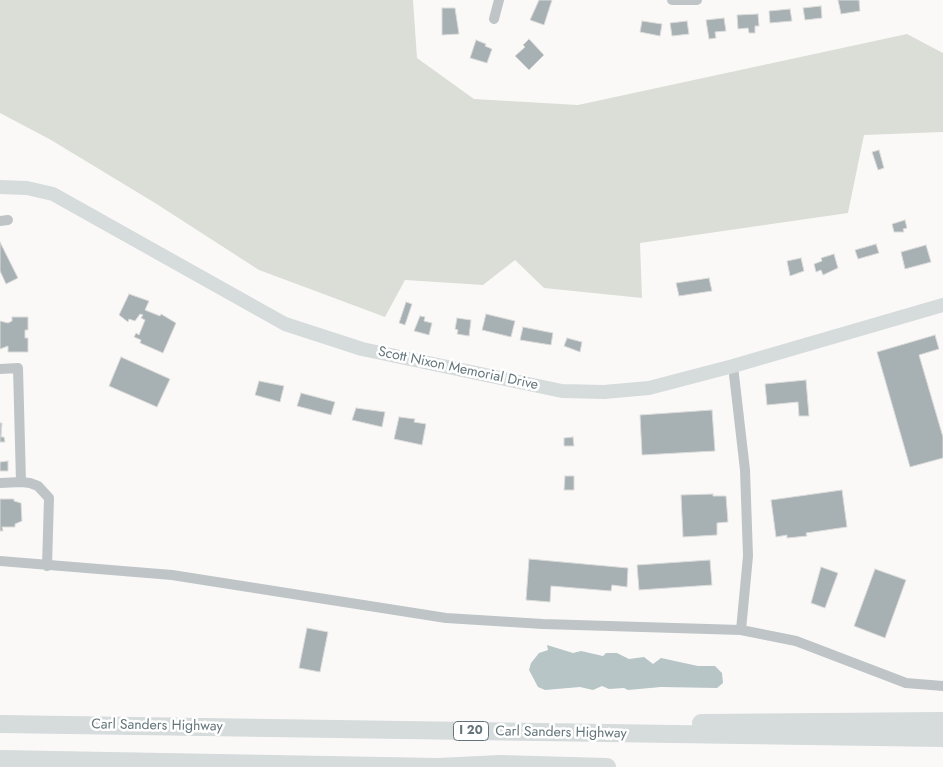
<!DOCTYPE html>
<style>
body{margin:0}
canvas{display:block;background:#faf9f8}
</style>
<canvas width="943" height="767"></canvas>
<script>
const c = document.querySelector('canvas').getContext('2d');
c.lineJoin = 'round';
function fillPath(path, color) { c.fillStyle = color; c.fill(path, 'evenodd'); }
const poly = rows => new Path2D(rows.map(r => 'M' + r).join(''));
function stroke(path, color, width, dash) { c.strokeStyle = color; c.lineWidth = width; c.lineCap = dash ? 'butt' : 'round'; c.setLineDash(dash || []); c.stroke(path); }
function drawText(font, color, halo, rows, align = 'center') {
  c.font = font + ' Jost,sans-serif'; c.lineWidth = 5; c.setLineDash([]); c.textBaseline = 'middle'; c.strokeStyle = halo; c.fillStyle = color; for (const [text, x, y, turn = 0] of rows) {
    c.save(); c.translate(x, y); c.rotate((+turn || 0) * Math.PI / 180); c.textAlign = isNaN(turn) ? turn : align; if (halo) c.strokeText(text, 0, 0); c.fillText(text, 0, 0); c.restore();
  }
}
fillPath(poly([
 [0,0,413,0,417,58,474,99,578,105,907,34,943,53,943,132,864,135,848,213,640,243,642,298,544,288,515,260,483,285,405,280,385,317,259,270,155,203,51,140,0,113]
]), '#dbded7');
fillPath(poly([
 [547,645,573,653,581,651,603,656,606,653,617,653,629,659,644,657,653,664,661,658,698,666,715,666,722,673,723,683,717,688,661,687,628,690,624,688,609,689,602,686,593,690,580,687,545,690,538,687,529,670,531,663,539,653,548,650]
]), '#b7c5c6');
const building = poly([
 [539,0,552,0,544,25,530,20,539,0],
 [838,0,859,0,860,11,841,14,838,0],
 [821,6,822,18,805,20,803,8,821,6],
 [442,8,455,8,459,34,442,35,442,8],
 [790,9,792,21,770,23,769,11,790,9],
 [758,14,759,26,755,26,755,33,749,33,748,28,738,29,737,15,758,14],
 [724,18,726,31,715,32,716,38,709,39,706,20,724,18],
 [642,21,662,24,660,36,640,32,642,21],
 [687,21,689,34,672,36,670,23,687,21],
 [529,39,544,55,529,70,515,56,525,47,523,45,529,39],
 [476,40,486,44,485,46,492,49,487,63,470,58,476,40],
 [879,150,884,168,878,170,872,152,879,150],
 [905,220,907,228,903,229,904,232,894,232,892,224,905,220],
 [0,242,18,278,6,284,0,271,0,242],
 [876,244,879,253,858,259,855,250,876,244],
 [926,245,931,262,905,269,901,252,926,245],
 [834,254,838,268,823,275,821,270,816,272,814,264,822,261,821,258,834,254],
 [801,258,804,271,790,276,787,261,801,258],
 [709,278,712,291,679,296,676,283,709,278],
 [129,294,149,301,145,310,160,316,161,314,176,323,163,353,140,343,141,340,134,337,136,333,139,335,145,320,141,318,143,315,140,314,135,321,129,319,128,322,119,315,129,294],
 [406,302,412,304,405,325,399,323,406,302],
 [486,314,515,321,511,337,482,330,486,314],
 [420,316,425,317,424,321,432,323,429,335,414,331,420,316],
 [12,317,28,317,28,330,25,330,25,338,28,338,28,352,8,352,8,346,0,349,0,321,8,323,12,321,12,317],
 [457,318,471,320,469,336,457,334,458,330,455,329,457,318],
 [523,327,553,333,551,345,520,340,523,327],
 [935,335,939,349,919,355,943,437,943,458,910,467,877,352,935,335],
 [567,338,582,342,580,352,564,346,567,338],
 [121,357,170,379,157,407,109,386,121,357],
 [806,380,809,416,799,416,798,402,767,405,765,384,806,380],
 [259,381,284,386,280,402,255,395,259,381],
 [301,393,335,402,331,415,297,406,301,393],
 [356,408,385,412,382,427,352,420,356,408],
 [712,410,715,451,642,455,640,415,712,410],
 [399,417,415,419,414,422,426,424,422,445,394,439,399,417],
 [0,423,2,423,1,437,4,437,5,442,0,442,0,423],
 [573,437,574,446,564,446,564,438,573,437],
 [8,461,8,471,0,471,0,462,8,461],
 [565,476,574,476,574,490,564,490,565,476],
 [842,490,847,527,806,533,807,536,787,538,787,535,776,537,771,500,842,490],
 [713,494,713,496,726,496,728,522,717,523,717,535,683,537,681,495,713,494],
 [0,499,14,499,14,501,21,503,22,521,15,524,15,527,2,527,3,531,0,531,0,499],
 [529,559,628,568,627,587,612,585,611,591,551,586,550,602,526,600,529,559],
 [710,560,712,585,639,590,637,565,710,560],
 [821,567,838,573,825,608,811,603,821,567],
 [875,569,906,580,885,638,854,626,875,569],
 [307,628,328,632,320,672,299,668,307,628]
]);
fillPath(building, '#a7b1b4');
stroke(building, '#dcdbda', 1);
stroke(poly([
 [672,0,697,0],
 [494,19,499,0],
 [0,221,8,220],
 [733,366,745,470,748,556,741,630],
 [0,369,18,368,21,482,0,483],
 [21,482,30,483,38,486,49,498,47,566],
 [0,561,172,575,446,618,543,624,741,630,796,641,906,683,943,686]
]), '#bfc5c7', 10);
stroke(poly([
 [0,187,27,188,53,194,285,324,362,349,562,391,604,392,649,388,733,366,943,305]
]), '#d6dbdc', 14);
stroke(poly([
 [701,723,943,721],
 [0,724,943,738],
 [0,759,438,767,500,764,607,767]
]), '#d6dbdc', 18);
for (const [x, y, w] of [
 [471,731,35]
]) { const box = new Path2D(); box.roundRect(x - w / 2, y - 9.5, w, 19, 4); c.fillStyle = '#fff'; c.fill(box); stroke(box, '#63757a', 1); }
drawText('bold 12px', '#63757a', null, [
 ["I 20",471,731]
]);
drawText('14px', '#63757a', '#fff', [
 ["Scott Nixon Memorial Drive",458,369,12],
 ["Carl Sanders Highway",157,726,1],
 ["Carl Sanders Highway",561,733,1]
]);
</script>
